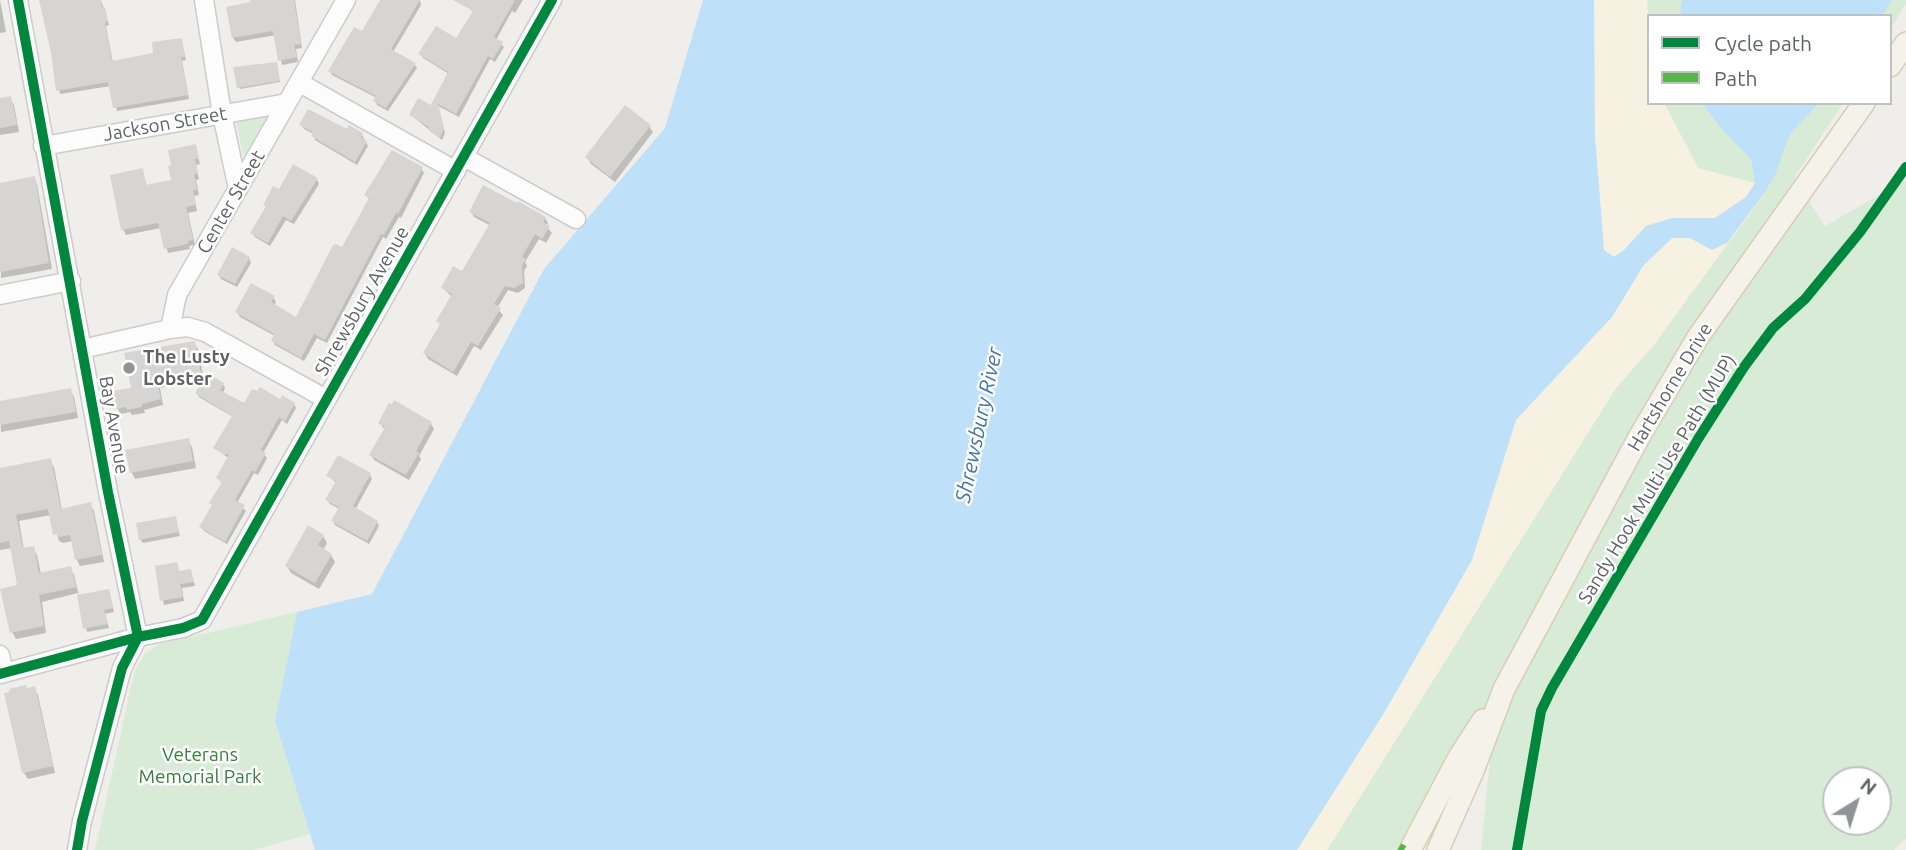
<!DOCTYPE html>
<style>
body{margin:0}
#map{position:relative;width:1906px;height:850px;overflow:hidden;background:#efeeea;font-family:Ubuntu,sans-serif}
canvas{display:block}
.legend{position:absolute;left:1647px;top:14px;width:245px;height:91px;box-sizing:border-box;background:#fff;border:2px solid #bfc1c3;margin:0;padding:9px 12px;list-style:none;font-size:21px;color:#5f6368}
.legend li{display:flex;align-items:center;gap:14px;height:35px}
.legend b{width:35px;border:2px solid #bfc1c3}
.north{position:absolute;left:1822px;top:766px;width:70px;height:70px;box-sizing:border-box;background:#fff;border:2px solid #bfc1c3;border-radius:50%;rotate:38deg;font-size:19px;font-weight:700;line-height:28px;text-align:center;color:#5f6368}
.north::after{content:'';display:block;margin:auto;width:24px;height:32px;background:#919496;clip-path:polygon(50% 0,100% 100%,50% 72%,0 100%)}
</style>
<div id="map">
<canvas width="1906" height="850"></canvas>
<ul class="legend">
<li><b style="height:9px;background:#00873e"></b>Cycle path</li>
<li><b style="height:9px;background:#58b549"></b>Path</li>
</ul>
<div class="north">N</div>
</div>
<script>
const c = document.querySelector('canvas').getContext('2d');
c.lineJoin = 'round';
function fillPath(path, color) { c.fillStyle = color; c.fill(path, 'evenodd'); }
const poly = rows => new Path2D(rows.map(r => 'M' + r).join(''));
function stroke(path, color, width, dash) { c.strokeStyle = color; c.lineWidth = width; c.lineCap = dash ? 'butt' : 'round'; c.setLineDash(dash || []); c.stroke(path); }
function drawText(font, color, halo, rows, align = 'center') {
  c.font = font + ' Ubuntu,sans-serif'; c.lineWidth = 5; c.setLineDash([]); c.textBaseline = 'middle'; c.strokeStyle = halo; c.fillStyle = color; for (const [text, x, y, turn = 0] of rows) {
    c.save(); c.translate(x, y); c.rotate((+turn || 0) * Math.PI / 180); c.textAlign = isNaN(turn) ? turn : align; if (halo) c.strokeText(text, 0, 0); c.fillText(text, 0, 0); c.restore();
  }
}
fillPath(poly([
 [1647,0,1906,0,1906,3,1890,30,1890,16,1649,16,1649,24],
 [1664,103,1843,103,1794,178,1825,226,1906,180,1906,838,1894,850,1481,850,1491,751,1463,734,1403,850,1327,850,1616,388,1653,346,1765,193,1698,168],
 [1836,780,1878,780,1878,822,1836,822],
 [266,114,267,120,248,153,243,154,236,121],
 [297,612,275,721,310,834,254,850,95,850,134,673,145,653,160,644]
]), '#d8ebd6');
fillPath(poly([
 [1594,0,1647,0,1649,103,1664,103,1698,168,1755,183,1765,192,1653,346,1616,388,1327,850,1297,850,1384,713,1472,560,1516,420,1591,338,1604,240,1595,137]
]), '#f6f1e1');
fillPath(poly([
 [703,0,1594,0,1595,137,1604,250,1614,257,1624,250,1646,226,1672,218,1715,218,1746,197,1755,183,1751,159,1720,127,1702,103,1819,103,1790,134,1775,175,1765,192,1727,243,1712,250,1690,238,1672,238,1643,266,1612,317,1516,420,1472,560,1384,713,1297,850,315,850,275,721,297,612,372,594,544,269,665,128],
 [1682,0,1878,0,1879,2,1881,0,1892,0,1882,16,1680,16]
]), '#bfe0f9');
fillPath(poly([
 [0,0,6,32,0,33],
 [41,0,101,0,109,25,106,26,113,63,155,55,181,40,186,60,182,61,189,99,117,111,111,86,60,94],
 [256,0,295,0,302,48,296,49,298,62,282,65,276,35,236,42,233,38],
 [386,0,420,0,421,5,393,52,414,64,417,68,388,111,377,105,375,101,377,98,332,75,330,71,362,34],
 [473,0,523,0,515,13,512,11,496,40,504,47,495,62,490,59,459,117,438,106,445,133,442,140,411,115,432,107,449,74,423,58,420,54,457,40,474,13,469,8],
 [277,65,280,82,240,89,235,69],
 [10,98,14,105,19,132,0,135,0,100],
 [301,125,362,135,368,146,357,165,315,140,314,134,304,129],
 [649,126,653,132,615,182,591,164,587,157],
 [195,146,200,164,196,165,199,179,196,180,199,195,194,196,197,211,188,213,195,245,189,246,190,249,168,253,161,228,126,235,123,229,142,170,147,186,173,181],
 [294,166,317,180,319,184,294,224,286,220,270,246,255,237,252,233,267,208,265,205,280,191],
 [421,168,424,173,401,218,399,217,386,239,383,237,327,343,317,338,304,361,275,345,273,341,275,336,240,317,237,312,273,297,276,302,274,305,297,319,342,250,369,200,366,195],
 [34,178,37,184,52,269,1,278,0,184],
 [471,212,545,218,548,223,546,226,552,233,546,243,539,239,525,262,527,266,524,271,525,288,518,293,508,290,497,308,503,315,481,350,474,346,457,376,428,359,425,353,441,326,438,321,452,297,443,288,463,274,491,226,474,217],
 [249,258,251,263,237,287,221,279,219,275],
 [194,343,198,349,204,380,160,388,163,405,144,410,145,413,132,415,130,412,121,414,117,408,133,389],
 [223,384,225,388,223,393,245,406,281,401,294,404,296,408,287,424,282,420,263,453,267,458,258,475,254,473,237,503,246,511,227,544,204,531,201,527,223,484,218,478,228,458,215,448,233,417,199,397,197,393],
 [70,390,74,397,78,418,1,432,0,403],
 [380,423,431,424,434,429,419,456,421,459,409,480,374,460,371,455,385,430],
 [188,440,192,447,196,468,135,479,132,473,127,451],
 [339,457,370,475,372,479,355,510,377,522,379,526,369,544,335,525,333,521,340,509,330,504,327,500,337,483,328,476],
 [50,460,54,467,62,510,90,504,94,511,104,562,80,566,77,560,73,541,63,543,59,541,51,515,19,521,24,550,33,548,37,555,41,574,70,568,74,575,79,596,109,591,114,612,105,614,109,628,87,632,78,593,42,602,46,633,16,639,12,632,19,586,12,548,0,550,0,470],
 [175,518,180,536,143,543,140,539],
 [323,536,327,543,323,550,331,555,335,562,319,589,291,573,287,566],
 [157,568,179,573,190,571,195,586,182,588,184,601,164,605],
 [34,688,38,695,55,773,28,779,24,773,7,694]
]), '#0003');
fillPath(poly([
 [39,0,101,0,102,8,105,7,108,21,105,22,112,61,153,53,152,42,182,38,185,57,181,57,188,95,113,108,108,82,56,91,51,53],
 [250,0,294,0,301,44,294,45,297,57,278,61,273,31,232,38,226,7,250,2],
 [380,0,420,0,391,49,416,63,386,108,373,101,376,96,328,71,354,27,362,31],
 [453,0,515,0,494,37,503,42,493,59,488,56,456,114,438,104,444,128,440,138,429,131,429,127,409,115,418,98,431,105,448,72,418,54,436,26,456,38,473,11],
 [277,62,280,81,237,88,233,67],
 [11,96,17,125,0,128,0,98],
 [625,105,651,125,610,177,585,157],
 [308,109,341,126,347,129,349,125,363,133,361,138,367,141,355,162,311,136,313,132,299,125],
 [196,144,199,159,195,159,198,174,194,174,197,190,193,190,196,205,186,207,193,240,188,241,188,244,164,249,158,223,121,230,110,175,143,168,146,185,171,180,168,166,171,165,168,150],
 [392,150,423,167,398,214,396,213,384,235,381,234,325,340,314,334,301,358,271,341,274,334,235,312,251,283,275,296,271,302,296,317,333,245,336,244,342,247,369,198,364,195],
 [293,164,318,178,291,221,283,216,268,243,250,233,266,206,263,205,273,186,279,189],
 [35,176,49,263,0,272,0,183],
 [483,185,517,203,518,201,546,217,543,222,550,226,542,239,535,234,522,257,526,259,522,265,523,283,514,288,505,286,494,304,501,308,494,319,478,346,471,342,453,372,423,353,440,324,436,321,452,294,441,288,453,266,462,271,490,223,469,212],
 [232,247,250,257,235,284,217,275],
 [195,341,201,374,157,382,161,399,142,404,142,407,127,410,126,407,115,409,112,391,131,388,124,353],
 [207,373,224,383,220,390,244,403,252,389,257,391,260,387,280,399,282,395,295,403,285,421,279,417,261,450,266,453,255,472,252,470,235,500,245,505,225,542,199,527,212,505,209,503,222,482,216,478,229,454,225,455,213,448,232,416,195,393],
 [71,388,76,412,0,425,0,401],
 [394,400,432,422,416,451,419,453,406,475,369,455,385,427,378,423,389,403,392,404],
 [189,438,193,461,130,473,125,450],
 [338,455,371,473,353,506,378,521,367,541,331,521,339,507,325,500,336,481,326,476],
 [51,458,61,509,91,502,102,555,75,560,70,535,58,537,57,534,53,535,48,509,16,515,23,548,34,546,39,573,71,566,76,587,39,595,44,626,10,633,0,589,17,585,9,541,0,543,0,468],
 [176,516,179,532,139,540,136,523],
 [308,525,324,535,318,545,332,554,315,583,285,566],
 [177,562,179,571,191,569,194,582,180,584,183,597,160,601,155,566],
 [109,589,113,608,104,610,108,624,83,629,77,595],
 [26,685,27,688,35,686,53,766,22,773,4,693,9,692,9,689]
]), '#d6d5d3');
const minor = poly([
 [18,0,108,492,138,637,122,668,82,821,77,850],
 [204,0,222,114,238,189],
 [300,83,456,171],
 [43,146,287,103],
 [464,157,576,219],
 [0,295,71,281],
 [170,329,188,327,205,332,326,399],
 [82,349,170,329,177,295,346,0],
 [0,655,4,673],
 [0,674,138,637,183,628,202,620,552,0]
]);
const major = poly([
 [1890,66,1906,43],
 [1410,850,1459,757,1483,720],
 [1438,850,1473,771,1504,689,1638,439,1698,337,1864,103]
]);
stroke(minor, '#cbcccc', 21);
stroke(major, '#d7ceb8', 24);
stroke(minor, '#fdfcfc', 18);
stroke(major, '#f4f2e9', 21);
stroke(poly([
 [1399,847,1404,850]
]), '#58b549', 9, [18, 9]);
stroke(poly([
 [18,0,108,492,138,637,122,668,82,821,77,850],
 [0,674,138,637,183,628,202,620,552,0],
 [1517,850,1541,711,1552,688,1698,439,1744,367,1773,328,1805,299,1860,232,1906,167]
]), '#00873e', 10);
for (const [x, y, r, color] of [
 [129,368,7,"#919496"]
]) { const dot = new Path2D(); dot.arc(x, y, r, 0, 2 * Math.PI); c.fillStyle = color; c.fill(dot); stroke(dot, '#fff', 2.5); }
drawText('19px', '#5f6368', '#fff', [
 ["Jackson Street",165,124,-10],
 ["Center Street",231,202,-60],
 ["Shrewsbury Avenue",362,301,-60],
 ["Hartshorne Drive",1670,387,-59],
 ["Bay Avenue",114,425,80],
 ["Sandy Hook Multi-Use Path (MUP)",1657,479,-59]
]);
drawText('bold 19px', '#5f6368', '#fff', [
 ["The Lusty",143,357],
 ["Lobster",143,379]
], 'left');
drawText('19px', '#348238', '#fff', [
 ["Veterans",200,755],
 ["Memorial Park",200,777]
]);
drawText('italic 21px', '#4174aa', '#fff', [
 ["Shrewsbury River",979,425,-78]
]);
</script>
